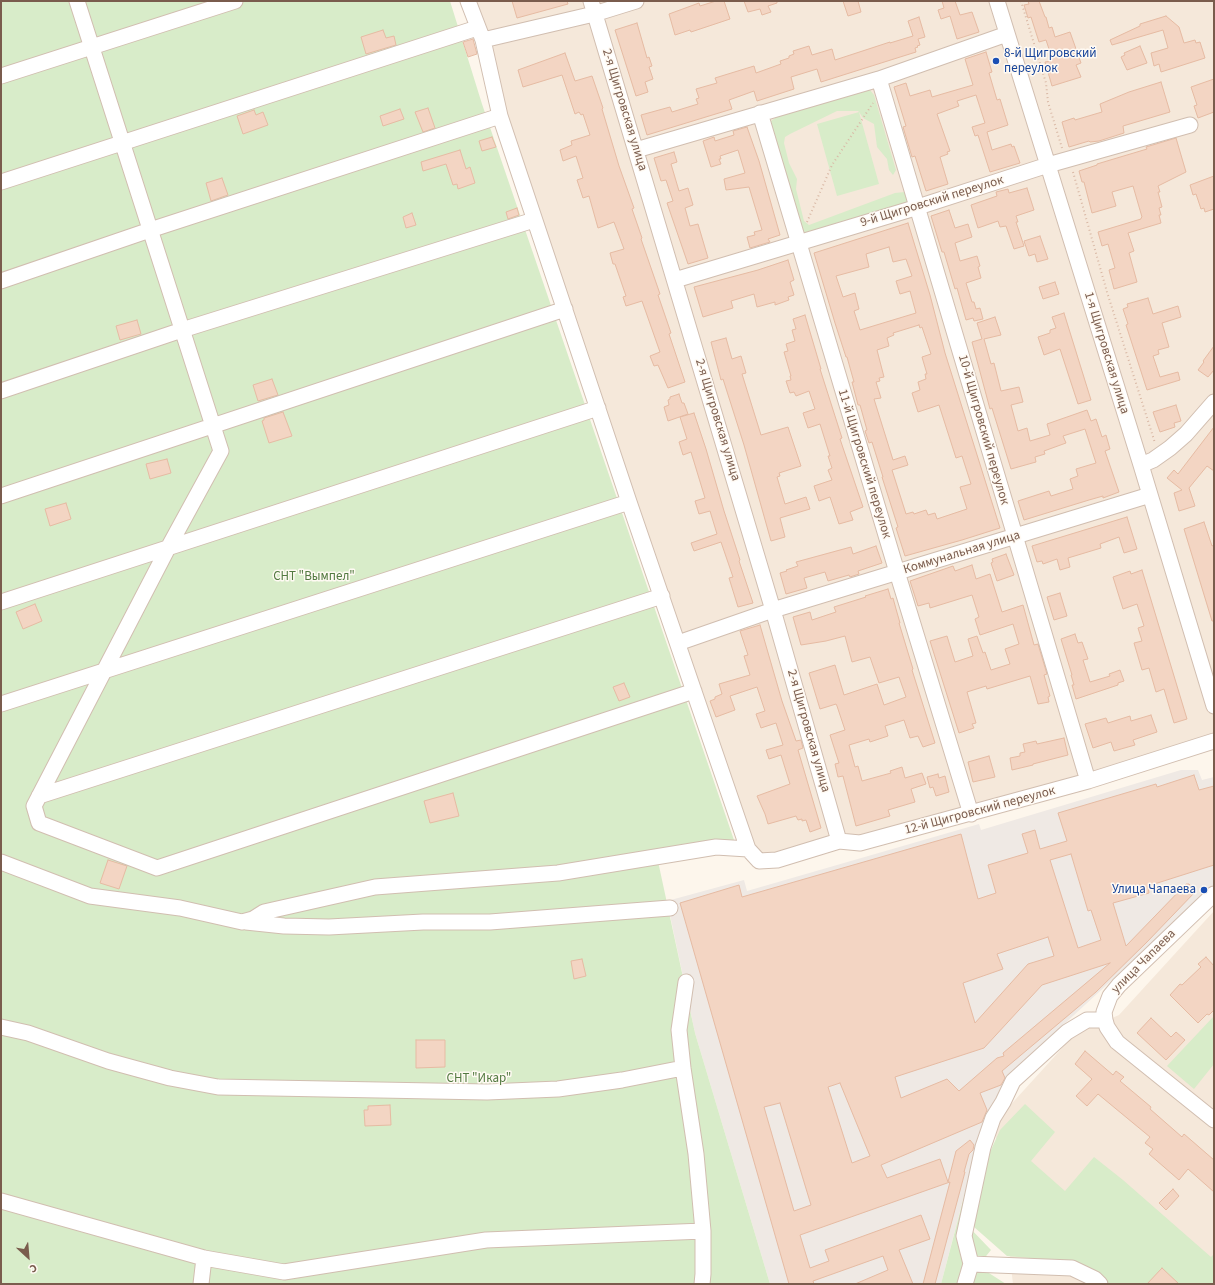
<!DOCTYPE html>
<meta charset="utf-8">
<style>
body{margin:0}
#map{position:relative;width:1215px;height:1285px;overflow:hidden;background:#fdf6ec;font-family:"Source Sans 3",sans-serif}
canvas{display:block}
.frame{position:absolute;inset:0;border:2px solid #7a5c4d;pointer-events:none}
.north{position:absolute;left:8px;top:1237px;width:40px;height:40px;-webkit-text-stroke:3px #fffaf3;paint-order:stroke;rotate:154deg;font-size:11px;font-weight:700;line-height:16px;text-align:center;color:#7a5c4d}
.north::after{content:'';display:block;margin:auto;width:14px;height:18px;background:#7a5c4d;clip-path:polygon(50% 0,100% 100%,50% 72%,0 100%)}
</style>
<div id="map">
<canvas width="1215" height="1285"></canvas>
<div class="frame"></div>
<div class="north">С</div>
</div>
<script>
const c = document.querySelector('canvas').getContext('2d');
c.lineJoin = 'round';
function fillPath(path, color) { c.fillStyle = color; c.fill(path, 'evenodd'); }
const poly = rows => new Path2D(rows.map(r => 'M' + r).join(''));
function stroke(path, color, width, dash) { c.strokeStyle = color; c.lineWidth = width; c.lineCap = dash ? 'butt' : 'round'; c.setLineDash(dash || []); c.stroke(path); }
function drawText(font, color, halo, rows, align = 'center') {
  c.font = font + ' "Source Sans 3",sans-serif'; c.lineWidth = 3; c.setLineDash([]); c.textBaseline = 'middle'; c.strokeStyle = halo; c.fillStyle = color; for (const [text, x, y, turn = 0] of rows) {
    c.save(); c.translate(x, y); c.rotate((+turn || 0) * Math.PI / 180); c.textAlign = isNaN(turn) ? turn : align; if (halo) c.strokeText(text, 0, 0); c.fillText(text, 0, 0); c.restore();
  }
}
fillPath(poly([
 [465,1,1214,1,1214,737,758,869,478,42],
 [1214,911,1214,1284,1013,1284,994,1123,1075,1034,1119,1015]
]), '#f5e8da');
fillPath(poly([
 [1181,770,1198,770,1202,780,1214,777,1214,886,1009,1075,996,1120,982,1127,941,1284,770,1284,695,1033,667,901,744,880,747,891,979,824,981,830]
]), '#efe9e4');
fillPath(poly([
 [1,1,450,1,482,104,734,840,656,852,695,1033,770,1284,1,1284],
 [870,90,874,95,896,170,893,175,889,170,887,159,877,147,874,124,863,118,859,112,879,184,837,196,817,124,859,112,858,111,837,111,790,134,785,137,784,143,789,163,797,179,796,189,804,221,809,225,895,193,905,192,908,197,908,203,805,236,797,231,769,126,771,121,781,114],
 [1214,1016,1214,1064,1194,1089,1167,1066],
 [1025,1104,1055,1132,1031,1161,1065,1191,1094,1157,1123,1180,1211,1257,1214,1254,1214,1284,1107,1284,1095,1272,1074,1262,1007,1256,974,1227,990,1152,1000,1130],
 [965,1193,967,1225,991,1250,978,1266,1006,1284,941,1284]
]), '#d8ecc9');
const building = poly([
 [512,1,567,1,568,4,517,18,512,1],
 [716,1,724,1,730,19,691,32,690,30,675,35,669,14,699,3,700,6,716,1],
 [744,1,777,1,777,3,768,6,771,12,762,15,760,9,748,12,744,1],
 [843,1,858,1,861,12,848,16,843,1],
 [942,1,955,1,960,15,972,12,979,32,957,39,950,16,941,19,938,10,944,8,942,1],
 [1028,1,1039,1,1045,17,1046,17,1049,28,1052,27,1055,37,1070,32,1081,63,1076,65,1081,77,1052,86,1045,62,1051,61,1050,59,1052,58,1046,40,1039,42,1031,17,1028,18,1024,5,1029,4,1028,1],
 [1166,16,1179,27,1184,43,1195,40,1196,43,1200,42,1205,58,1161,72,1159,64,1154,66,1151,53,1168,48,1163,30,1112,45,1110,40,1140,26,1140,24,1166,16],
 [919,17,925,37,918,39,920,45,917,46,918,47,915,48,916,52,821,82,817,69,791,77,794,89,757,101,754,91,729,100,732,109,647,135,641,115,670,107,672,112,698,104,696,99,699,98,696,89,717,83,715,78,754,66,756,73,781,64,780,61,789,58,789,56,794,54,793,51,809,46,812,55,832,49,835,60,890,42,890,43,913,36,908,21,919,17],
 [637,23,647,58,649,57,652,66,649,67,653,79,645,82,648,92,636,96,615,30,637,23],
 [383,30,386,38,394,36,396,45,366,54,361,37,383,30],
 [473,39,477,54,468,57,463,42,473,39],
 [1140,46,1147,63,1127,70,1121,57,1125,55,1124,53,1140,46],
 [986,52,992,72,989,73,997,100,1000,99,1008,125,987,132,992,150,1011,144,1012,147,1014,146,1020,163,990,172,978,135,975,136,972,127,985,123,976,95,957,101,959,106,937,114,950,151,947,152,948,154,940,157,948,184,926,191,915,156,912,157,903,127,906,126,894,87,906,83,910,96,930,90,932,97,973,85,965,59,986,52],
 [565,53,575,81,592,76,603,108,602,109,619,166,634,208,632,209,642,238,641,239,660,294,658,295,671,333,669,334,685,382,668,388,658,365,654,366,650,356,660,352,642,301,626,306,623,297,626,296,615,264,613,264,610,253,624,249,614,222,598,228,589,196,583,198,577,180,583,178,576,156,563,161,560,150,572,145,571,141,590,135,583,114,581,115,579,112,575,114,562,75,523,87,518,70,565,53],
 [1214,79,1214,112,1198,118,1194,106,1197,105,1191,87,1214,79],
 [1161,82,1170,112,1123,126,1124,133,1099,141,1090,142,1089,141,1069,147,1062,122,1074,118,1075,120,1102,112,1100,104,1129,92,1161,82],
 [428,108,435,128,423,132,415,112,428,108],
 [400,109,404,119,383,126,380,116,400,109],
 [254,110,256,115,263,112,268,125,243,134,237,116,254,110],
 [747,127,759,161,780,235,768,239,770,242,750,248,747,237,755,235,754,232,762,230,749,187,726,190,724,179,745,173,738,150,720,156,721,159,719,159,721,164,711,167,703,141,714,137,715,141,734,135,733,131,747,127],
 [492,137,496,147,482,151,479,141,492,137],
 [1176,138,1186,172,1158,186,1160,192,1158,192,1162,207,1159,208,1161,215,1159,215,1161,223,1128,233,1134,251,1129,253,1137,282,1114,289,1109,270,1115,268,1108,244,1102,246,1098,232,1141,219,1141,218,1142,217,1133,186,1112,192,1116,206,1092,213,1084,182,1082,182,1079,171,1097,165,1097,164,1147,149,1146,147,1176,138],
 [460,150,466,169,470,167,475,183,458,189,457,184,453,185,446,164,423,171,421,162,460,150],
 [674,152,677,162,671,164,679,191,688,188,693,205,685,208,690,226,698,224,708,258,688,264,667,203,673,201,666,180,661,181,654,158,674,152],
 [1214,176,1214,209,1205,212,1204,208,1201,209,1196,194,1193,195,1190,185,1214,176],
 [222,178,228,195,211,201,206,183,222,178],
 [1027,188,1034,210,1016,216,1018,222,1016,222,1024,246,1014,249,1006,226,1000,227,998,221,978,228,971,205,997,196,996,192,1008,189,1009,193,1027,188],
 [517,208,519,215,508,219,506,212,517,208],
 [949,210,955,228,968,224,972,237,955,243,960,261,977,256,980,266,978,267,981,278,966,283,972,302,974,302,976,309,980,308,983,319,974,321,973,318,966,320,957,288,955,289,944,252,942,252,931,216,949,210],
 [412,213,416,225,406,228,403,217,412,213],
 [908,223,930,295,945,353,1000,528,962,540,905,556,896,528,898,527,882,477,883,477,872,442,869,443,865,431,867,430,860,405,858,405,852,382,854,382,847,357,846,357,835,323,814,253,908,223],
 [889,247,893,262,906,259,912,276,896,281,900,294,910,291,916,313,860,330,854,311,859,309,855,293,843,297,836,276,869,267,866,254,889,247],
 [919,325,920,328,922,327,931,354,922,357,927,374,925,374,926,379,918,382,920,390,912,393,918,412,939,405,956,458,962,456,971,484,960,487,967,509,937,519,935,513,928,515,926,510,914,514,913,512,906,514,892,470,908,465,905,456,893,460,874,399,881,398,876,382,880,381,879,378,884,377,877,350,889,346,887,338,894,335,893,333,919,325],
 [1040,236,1048,259,1037,262,1035,254,1029,256,1024,241,1040,236],
 [788,260,794,280,790,282,794,295,788,297,789,300,775,305,775,302,757,307,754,294,731,301,733,308,703,317,694,287,758,270,788,260],
 [1055,282,1059,294,1043,299,1039,287,1055,282],
 [1148,298,1153,314,1178,306,1181,317,1162,323,1169,347,1158,350,1159,354,1153,356,1160,377,1178,372,1180,380,1147,390,1126,325,1128,324,1123,309,1128,307,1127,304,1148,298],
 [1064,313,1091,400,1078,404,1060,349,1044,355,1038,337,1050,333,1050,330,1056,328,1052,317,1064,313],
 [805,315,821,369,820,369,842,438,840,439,863,507,850,512,853,520,839,524,830,497,819,501,814,486,832,480,828,470,832,468,828,456,830,456,820,424,808,428,803,413,815,409,809,391,796,396,794,392,790,393,786,381,791,380,790,376,791,376,784,352,788,351,786,344,795,341,792,330,796,329,793,319,805,315],
 [995,317,1001,335,984,339,991,364,994,363,1001,391,1019,387,1023,402,1011,405,1018,431,1027,428,1030,441,1050,435,1047,424,1087,410,1091,421,1096,419,1102,437,1106,435,1110,449,1105,451,1119,492,1103,498,1103,496,1089,500,1024,520,1018,501,1049,491,1051,496,1073,489,1070,479,1078,476,1076,469,1096,463,1085,429,1063,436,1066,443,1044,451,1045,454,1035,457,1036,462,1011,469,992,408,990,409,972,342,982,339,977,323,995,317],
 [137,320,141,334,120,340,116,326,137,320],
 [726,338,732,359,741,356,746,373,742,374,761,435,788,427,801,466,779,473,780,476,777,477,785,504,806,497,810,509,780,518,785,537,771,541,744,445,723,379,721,380,711,342,726,338],
 [1214,346,1214,370,1208,377,1198,370,1204,362,1203,361,1214,346],
 [272,379,278,395,258,401,253,385,272,379],
 [679,394,682,403,684,403,688,414,668,421,664,407,669,405,668,400,670,399,670,397,679,394],
 [1176,405,1181,421,1174,423,1175,427,1160,432,1153,412,1176,405],
 [283,412,292,436,269,443,262,421,264,420,264,418,283,412],
 [694,413,706,449,724,511,740,560,739,561,753,603,738,607,729,578,733,577,721,542,694,551,691,543,717,534,710,511,699,514,695,501,705,498,691,452,683,455,679,442,687,439,680,417,694,413],
 [1214,427,1214,471,1207,466,1189,488,1195,506,1179,511,1174,493,1182,490,1167,478,1174,470,1178,474,1214,427],
 [167,459,171,473,150,479,146,464,167,459],
 [66,503,71,519,50,526,45,509,66,503],
 [1127,517,1137,549,1124,553,1119,537,1100,544,1101,548,1068,558,1070,567,1060,570,1057,559,1043,564,1042,561,1037,562,1032,546,1127,517],
 [1204,522,1212,546,1214,545,1214,621,1212,621,1184,529,1204,522],
 [876,546,882,563,858,571,859,574,850,577,849,575,828,581,825,572,804,578,807,588,786,594,780,573,787,571,786,570,798,566,796,562,851,547,853,554,876,546],
 [1006,554,1014,575,997,581,991,563,993,562,992,559,1006,554],
 [972,565,976,579,990,574,1002,612,1023,605,1034,645,1038,644,1047,674,1044,675,1050,696,1048,697,1049,702,1038,704,1030,676,987,689,986,686,967,692,976,723,972,724,974,728,959,733,930,641,947,636,955,662,973,656,968,639,977,636,983,653,985,652,991,670,1010,664,1005,649,1019,644,1013,624,980,635,975,619,979,617,972,595,930,608,929,603,918,606,910,581,953,566,955,571,972,565],
 [1142,570,1187,719,1174,723,1164,689,1156,692,1149,668,1142,670,1134,643,1142,641,1138,628,1144,626,1137,604,1123,609,1113,577,1130,571,1131,574,1142,570],
 [888,589,891,599,893,598,896,609,900,623,899,623,913,669,912,670,935,743,923,747,918,736,910,738,904,720,885,726,888,736,870,742,869,739,849,745,855,767,858,766,862,781,891,773,890,771,902,767,905,778,922,773,926,784,911,789,915,802,888,810,890,816,856,826,843,776,838,777,835,764,839,763,830,735,845,730,837,706,836,704,820,709,809,673,835,665,844,695,877,684,884,705,906,697,899,677,879,683,870,657,852,662,845,636,826,641,801,645,793,617,810,612,812,620,836,612,834,607,866,597,865,596,888,589],
 [1060,593,1067,616,1054,620,1047,597,1060,593],
 [35,604,42,621,23,629,16,612,35,604],
 [760,625,782,701,796,741,801,740,803,748,798,750,821,828,810,832,806,820,802,821,802,819,798,820,796,816,768,824,765,814,757,796,790,784,781,755,769,759,766,750,783,745,776,723,761,728,756,714,765,711,757,687,730,696,735,710,716,717,710,701,715,699,715,697,722,694,719,684,750,675,744,656,748,655,740,631,760,625],
 [1075,634,1078,643,1082,642,1088,659,1083,660,1090,682,1110,676,1109,674,1120,670,1124,681,1118,683,1118,685,1076,699,1072,685,1074,685,1071,675,1072,675,1061,639,1075,634],
 [624,683,630,697,619,701,613,687,624,683],
 [1151,715,1157,732,1133,740,1135,745,1114,751,1111,742,1093,748,1085,724,1106,718,1108,723,1130,716,1131,721,1151,715],
 [1064,738,1068,755,1033,764,1033,765,1012,770,1010,758,1020,756,1020,753,1025,752,1023,744,1036,741,1037,744,1064,738],
 [989,756,995,777,973,782,968,762,989,756],
 [938,774,939,778,945,776,949,792,936,796,933,787,930,788,927,777,938,774],
 [1194,775,1199,790,1214,786,1214,865,1148,886,1149,893,1113,903,1126,946,1186,884,1189,884,1196,891,1147,942,1096,992,1002,1071,1005,1078,1001,1085,980,1093,987,1110,982,1122,881,1165,887,1178,940,1159,948,1182,956,1151,970,1140,974,1145,973,1150,969,1154,964,1172,965,1172,935,1284,923,1284,950,1182,800,1235,810,1268,829,1261,825,1250,921,1215,930,1239,899,1250,913,1284,855,1284,888,1270,883,1256,813,1281,814,1284,789,1284,680,903,739,885,742,897,961,834,978,899,996,893,988,865,1028,853,1022,834,1035,830,1040,849,1067,841,1058,813,1156,784,1157,787,1194,775],
 [1071,854,1088,911,1091,910,1101,940,1078,948,1050,860,1071,854],
 [1048,937,1054,956,1028,964,975,1023,963,983,1003,969,997,954,1048,937],
 [1110,963,1003,1053,1004,1056,997,1058,959,1091,947,1079,901,1098,895,1077,984,1048,1042,985,1110,963],
 [840,1083,870,1156,852,1163,828,1087,840,1083],
 [780,1103,811,1205,794,1211,764,1107,780,1103],
 [453,793,459,816,430,823,424,801,453,793],
 [108,860,127,866,119,889,100,883,108,860],
 [1206,957,1214,966,1214,1010,1209,1015,1207,1014,1198,1023,1170,995,1180,984,1182,985,1201,967,1198,964,1206,957],
 [582,959,586,976,574,979,571,961,582,959],
 [1151,1018,1171,1037,1176,1032,1185,1040,1166,1060,1137,1033,1151,1018],
 [416,1040,445,1040,445,1067,416,1068,416,1040],
 [1085,1051,1113,1075,1116,1071,1124,1077,1120,1081,1151,1107,1150,1109,1182,1137,1184,1134,1214,1160,1214,1192,1188,1169,1179,1180,1149,1154,1153,1149,1145,1143,1150,1137,1098,1094,1087,1106,1076,1096,1092,1079,1075,1064,1085,1051],
 [390,1105,391,1125,365,1126,364,1110,368,1110,368,1106,390,1105],
 [1173,1189,1179,1196,1166,1210,1159,1203,1173,1189],
 [1162,1268,1179,1284,1147,1284,1162,1268]
]);
fillPath(building, '#f3d5c3');
stroke(building, '#e6bba3', 1);
const minor = poly([
 [77,1,221,451,168,548,34,806,39,823,157,868,694,691],
 [468,1,483,40,500,116,629,502,748,849,759,861,777,860,839,841,860,843,1088,781,1214,741],
 [591,1,773,610,839,841],
 [997,1,1141,465,1214,706],
 [483,40,594,14,636,1],
 [1,76,235,1],
 [879,79,1088,781],
 [760,113,897,572,971,814],
 [636,150,879,79,1007,34],
 [1,182,477,28],
 [675,280,918,207,1048,165,1190,125],
 [1,281,150,230,500,116],
 [1,391,182,330,534,220],
 [1141,465,1153,460,1170,448,1186,434,1214,402],
 [1,496,565,309],
 [1,602,598,408],
 [678,643,773,610,1150,495],
 [1,704,629,502],
 [39,796,662,596],
 [1,862,90,896,180,908,242,922,253,919,264,912,375,887,558,873,716,847,748,849],
 [1214,894,1119,985,1110,996,1104,1012,1105,1020,1107,1027,1117,1042,1214,1120],
 [246,922,284,926,329,927,423,922,490,922,670,908],
 [686,982,679,1030,683,1068,696,1154,703,1231,703,1274,702,1284],
 [1,1027,28,1033,108,1061,170,1078,218,1087,487,1092,558,1089,622,1080,683,1068],
 [1,1201,204,1258,284,1272,486,1240,703,1231],
 [971,1264,1072,1268,1095,1279,1100,1284],
 [201,1284,204,1258],
 [965,1284,971,1264,964,1236,983,1147,993,1118,1003,1102,1013,1081,1067,1032,1087,1020,1105,1020]
]);
stroke(minor, '#d1beb0', 17);
stroke(poly([
 [1021,1,1046,83,1048,102,1062,148],
 [1073,172,1107,292,1155,443],
 [807,222,832,165,873,103]
]), '#d9b8a5', 2, [1, 3]);
stroke(minor, '#fff', 15);
for (const [x, y, r, color] of [
 [996,61,4,"#1a4fb4"],
 [1204,890,4,"#1a4fb4"]
]) { const dot = new Path2D(); dot.arc(x, y, r, 0, 2 * Math.PI); c.fillStyle = color; c.fill(dot); stroke(dot, '#fffaf3', 1.5); }
drawText('13px', '#164399', '#fffaf3', [
 ["8-й Щигровский",1004,54],
 ["переулок",1004,69],
 ["Улица Чапаева",1196,890,"right"]
], 'left');
drawText('13px', '#7a5c4d', '#fffaf3', [
 ["2-я Щигровская улица",624,110,73],
 ["9-й Щигровский переулок",932,202,-17],
 ["1-я Щигровская улица",1106,353,73],
 ["2-я Щигровская улица",717,420,73],
 ["10-й Щигровский переулок",983,430,74],
 ["11-й Щигровский переулок",864,464,73],
 ["Коммунальная улица",962,553,-17],
 ["2-я Щигровская улица",808,731,74],
 ["12-й Щигровский переулок",980,811,-15],
 ["улица Чапаева",1144,962,-45]
]);
drawText('13px', '#537a41', '#fffaf3', [
 ["СНТ \"Вымпел\"",314,577],
 ["СНТ \"Икар\"",479,1079]
]);
</script>
